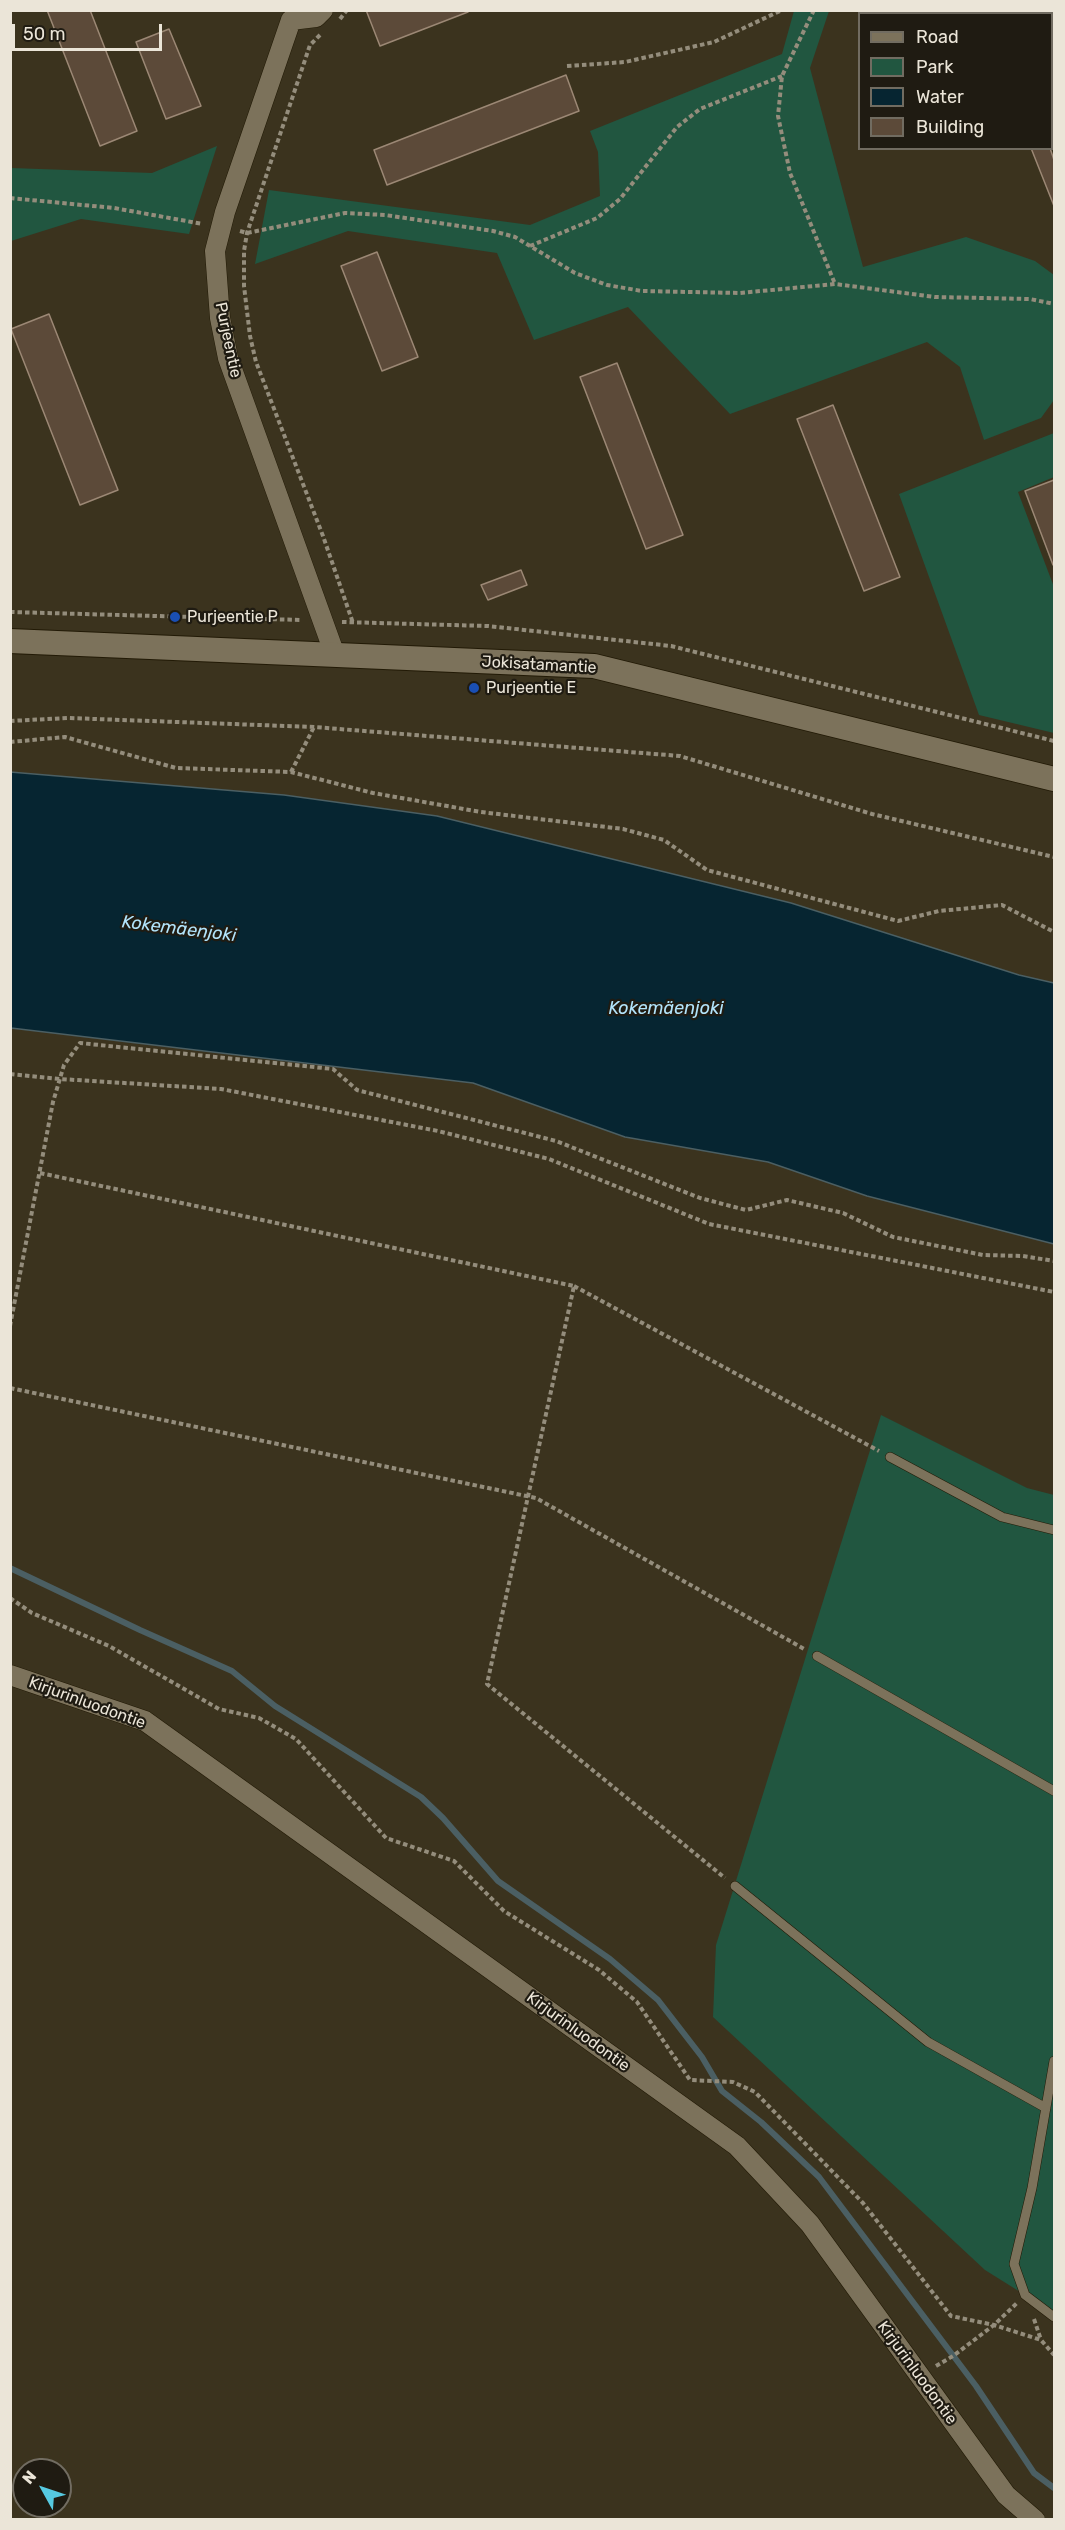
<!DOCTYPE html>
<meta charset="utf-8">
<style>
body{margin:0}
#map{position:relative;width:1065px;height:2530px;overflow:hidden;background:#3b331e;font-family:Rubik,sans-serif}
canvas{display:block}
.frame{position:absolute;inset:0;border:12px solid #ebe5d8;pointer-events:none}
.legend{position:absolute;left:858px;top:12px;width:195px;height:138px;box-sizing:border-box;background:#1f1b12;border:2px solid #716c61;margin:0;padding:8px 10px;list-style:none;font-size:18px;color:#ebe5d8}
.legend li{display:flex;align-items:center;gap:12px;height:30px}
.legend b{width:30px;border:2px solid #716c61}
.north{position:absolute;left:12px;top:2458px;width:60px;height:60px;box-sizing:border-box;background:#1f1b12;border:2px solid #716c61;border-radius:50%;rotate:310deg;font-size:16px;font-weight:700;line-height:24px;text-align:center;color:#ebe5d8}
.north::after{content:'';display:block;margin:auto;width:21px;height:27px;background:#56c9e1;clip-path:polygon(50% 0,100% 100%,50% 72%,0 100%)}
.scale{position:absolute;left:12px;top:24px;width:150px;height:27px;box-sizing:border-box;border:3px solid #ebe5d8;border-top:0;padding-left:8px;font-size:18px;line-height:21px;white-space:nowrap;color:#ebe5d8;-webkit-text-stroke:4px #1f1b12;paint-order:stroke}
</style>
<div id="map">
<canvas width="1065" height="2530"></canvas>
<div class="frame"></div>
<ul class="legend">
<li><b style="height:8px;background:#7c725b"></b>Road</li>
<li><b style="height:16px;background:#215640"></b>Park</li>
<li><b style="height:16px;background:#062531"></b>Water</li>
<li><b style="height:16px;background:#5c4a39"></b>Building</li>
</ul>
<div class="north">N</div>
<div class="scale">50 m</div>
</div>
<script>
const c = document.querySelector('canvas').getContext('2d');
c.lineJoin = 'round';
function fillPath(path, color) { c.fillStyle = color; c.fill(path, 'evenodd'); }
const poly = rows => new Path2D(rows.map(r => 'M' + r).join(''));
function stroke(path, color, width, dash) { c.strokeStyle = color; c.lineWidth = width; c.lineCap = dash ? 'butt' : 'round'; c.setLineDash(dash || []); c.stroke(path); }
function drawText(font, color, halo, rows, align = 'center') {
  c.font = font + ' Rubik,sans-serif'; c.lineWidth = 4.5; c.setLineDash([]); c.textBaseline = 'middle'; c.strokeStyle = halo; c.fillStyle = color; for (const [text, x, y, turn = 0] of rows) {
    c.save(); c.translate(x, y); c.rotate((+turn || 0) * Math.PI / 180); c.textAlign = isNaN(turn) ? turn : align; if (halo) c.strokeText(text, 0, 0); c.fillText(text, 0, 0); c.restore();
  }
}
fillPath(poly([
 [794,11,829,11,810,68,863,267,966,237,1035,261,1054,275,1054,400,1041,418,984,440,960,367,927,342,730,414,628,307,534,340,497,253,348,231,255,264,269,190,530,225,600,196,598,152,590,131,782,54],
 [997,11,1043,11,1043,13,998,13],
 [1052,41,1054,51,1054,154,1052,147],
 [217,146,189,234,81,219,11,241,11,168,152,173],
 [1054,433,1054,477,1018,492,1054,587,1054,733,979,715,899,494],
 [881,1415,1027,1488,1054,1495,1054,2319,1025,2295,985,2270,713,2017,716,1945]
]), '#215640');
const water = poly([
 [10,772,284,795,437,816,791,903,1019,975,1054,983,1054,1244,867,1196,768,1162,625,1137,473,1083,11,1028,10,772]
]);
fillPath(water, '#062531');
stroke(water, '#4b5f63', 1.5);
stroke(poly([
 [10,1568,140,1630,232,1671,275,1706,421,1797,443,1818,498,1881,610,1959,658,2000,702,2057,722,2091,761,2122,819,2177,976,2386,1034,2473,1054,2488]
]), '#4b5f63', 6);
const building = poly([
 [47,10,90,10,137,131,100,146,47,10],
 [366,10,468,10,468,12,380,46,366,10],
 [169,29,201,106,166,119,136,42,169,29],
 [566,75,579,111,387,185,374,150,566,75],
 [1031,148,1050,148,1054,160,1054,206,1031,148],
 [377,252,418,357,382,371,341,266,377,252],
 [49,314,118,490,80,505,11,329,49,314],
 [617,363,683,535,646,549,580,377,617,363],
 [833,405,900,577,864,591,797,419,833,405],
 [1054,480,1054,565,1053,565,1025,491,1054,480],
 [521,570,527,585,488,600,481,585,521,570]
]);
fillPath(building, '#5c4a39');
stroke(building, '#9c8875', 1.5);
const service = poly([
 [890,1457,1002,1517,1054,1530],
 [817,1656,1054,1791],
 [735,1886,928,2042,1046,2108],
 [1054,2061,1032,2188,1014,2264,1025,2295,1054,2317]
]);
const minor = poly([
 [291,20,225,212,215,251,220,318,228,358,335,655],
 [291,20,316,17,323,10],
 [10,1675,145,1721,737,2146,810,2224,1006,2495,1035,2520]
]);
const tertiary = poly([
 [10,641,594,666,1054,779]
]);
stroke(service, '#221a06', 10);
stroke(minor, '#221a06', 21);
stroke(tertiary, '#221a06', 26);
stroke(poly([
 [814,10,782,76,778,116,790,173,835,284],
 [1013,10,1014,14],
 [340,19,347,10],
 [320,35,310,45,247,233,244,251,244,286,250,336,256,362,323,536,353,623],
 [567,66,625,62,714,42,782,10],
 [1052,109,1054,116],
 [10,198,114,208,203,224],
 [240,231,247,233,345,213,385,215,493,231,515,237,575,273,607,285,642,291,740,293,835,284,935,297,1030,299,1054,304],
 [530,246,597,218,620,199,677,127,700,109,782,76],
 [10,612,302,620],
 [342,622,488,626,671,646,1054,741],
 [10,721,68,718,314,727,680,756,872,814,1054,857],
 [10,742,65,737,176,768,291,772,373,793,481,812,623,829,664,840,707,870,898,921,939,911,1002,905,1054,932],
 [291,772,314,727],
 [10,1074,60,1079,221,1089,438,1131,549,1159,709,1224,1054,1292],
 [40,1173,574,1286,487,1684,725,1878],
 [574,1286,879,1451],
 [10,1326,53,1102,64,1065,80,1043,333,1069,357,1090,556,1141,700,1198,746,1210,787,1200,843,1213,893,1237,983,1255,1023,1256,1054,1261],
 [10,1388,536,1498,806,1650],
 [10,1598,32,1613,109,1646,219,1709,259,1718,296,1739,386,1838,454,1861,504,1911,599,1970,637,2002,690,2080,733,2082,755,2092,863,2203,951,2316,994,2325,1041,2340,1054,2355],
 [1034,2319,1041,2340],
 [936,2366,953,2356,994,2325,1017,2303]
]), '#948d7c', 4, [4.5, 3]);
stroke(service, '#7c725b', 9);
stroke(minor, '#7c725b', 20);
stroke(tertiary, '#7c725b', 24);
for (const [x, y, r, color] of [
 [175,617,6,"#1a4fb4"],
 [474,688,6,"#1a4fb4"]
]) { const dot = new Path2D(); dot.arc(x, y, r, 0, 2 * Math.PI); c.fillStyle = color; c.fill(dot); stroke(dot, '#1f1b12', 2); }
drawText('16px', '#ebe5d8', '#1f1b12', [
 ["Purjeentie",228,340,78],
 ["Jokisatamantie",539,665,3],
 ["Kirjurinluodontie",87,1703,20],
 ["Kirjurinluodontie",578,2032,36],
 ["Kirjurinluodontie",917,2373,54]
]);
drawText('16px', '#ebe5d8', '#1f1b12', [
 ["Purjeentie P",187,617],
 ["Purjeentie E",486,688]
], 'left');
drawText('italic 18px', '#b2e4fb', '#1f1b12', [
 ["Kokemäenjoki",179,929,7],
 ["Kokemäenjoki",666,1009]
]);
</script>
